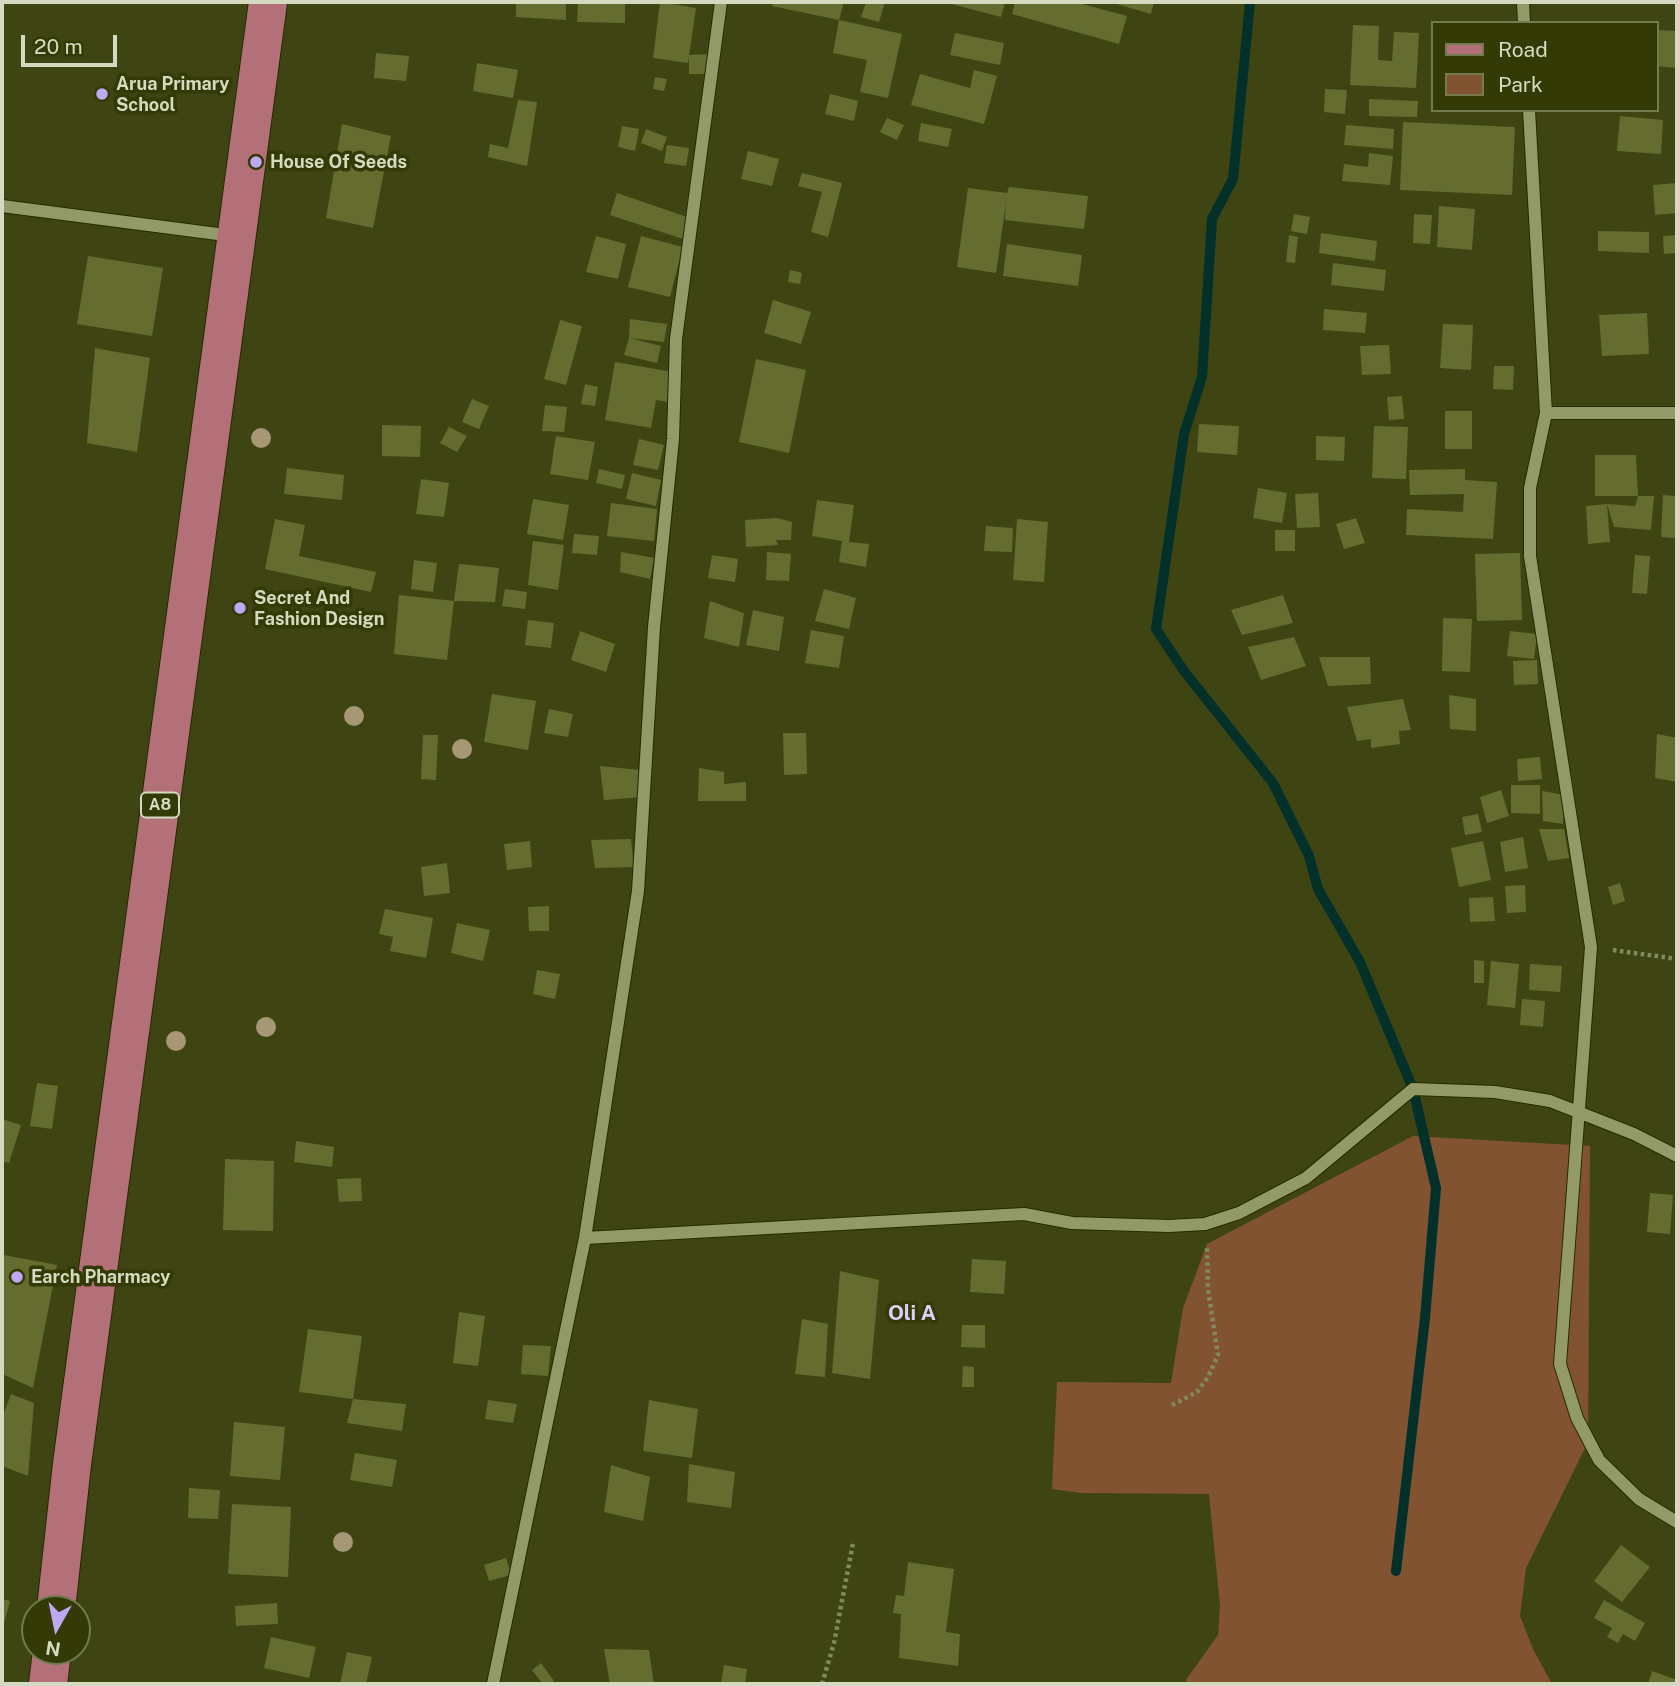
<!DOCTYPE html>
<style>
body{margin:0}
#map{position:relative;width:1679px;height:1686px;overflow:hidden;background:#3f4512;font-family:"Public Sans",sans-serif}
canvas{display:block}
.frame{position:absolute;inset:0;border:4px solid #d4dabf;pointer-events:none}
.legend{position:absolute;left:1431px;top:21px;width:228px;height:91px;box-sizing:border-box;background:#343a05;border:2px solid #747a4f;margin:0;padding:9px 12px;list-style:none;font-size:21px;color:#d4dabf}
.legend li{display:flex;align-items:center;gap:14px;height:35px}
.legend b{width:35px;border:2px solid #747a4f}
.north{position:absolute;left:21px;top:1595px;width:70px;height:70px;box-sizing:border-box;background:#343a05;border:2px solid #747a4f;border-radius:50%;rotate:189deg;font-size:19px;font-weight:700;line-height:28px;text-align:center;color:#d4dabf}
.north::after{content:'';display:block;margin:auto;width:24px;height:32px;background:#bea9f5;clip-path:polygon(50% 0,100% 100%,50% 72%,0 100%)}
.scale{position:absolute;left:21px;top:35px;width:96px;height:32px;box-sizing:border-box;border:4px solid #d4dabf;border-top:0;padding-left:9px;font-size:21px;line-height:24px;white-space:nowrap;color:#d4dabf;-webkit-text-stroke:5px #343a05;paint-order:stroke}
</style>
<div id="map">
<canvas width="1679" height="1686"></canvas>
<div class="frame"></div>
<ul class="legend">
<li><b style="height:9px;background:#b37079"></b>Road</li>
<li><b style="height:19px;background:#825331"></b>Park</li>
</ul>
<div class="north">N</div>
<div class="scale">20 m</div>
</div>
<script>
const c = document.querySelector('canvas').getContext('2d');
c.lineJoin = 'round';
function fillPath(path, color) { c.fillStyle = color; c.fill(path, 'evenodd'); }
const poly = rows => new Path2D(rows.map(r => 'M' + r).join(''));
function stroke(path, color, width, dash) { c.strokeStyle = color; c.lineWidth = width; c.lineCap = dash ? 'butt' : 'round'; c.setLineDash(dash || []); c.stroke(path); }
function drawText(font, color, halo, rows, align = 'center') {
  c.font = font + ' "Public Sans",sans-serif'; c.lineWidth = 7; c.setLineDash([]); c.textBaseline = 'middle'; c.strokeStyle = halo; c.fillStyle = color; for (const [text, x, y, turn = 0] of rows) {
    c.save(); c.translate(x, y); c.rotate((+turn || 0) * Math.PI / 180); c.textAlign = isNaN(turn) ? turn : align; if (halo) c.strokeText(text, 0, 0); c.fillText(text, 0, 0); c.restore();
  }
}
fillPath(poly([
 [1413,1136,1590,1146,1588,1442,1526,1568,1520,1616,1533,1649,1552,1684,1187,1684,1186,1680,1218,1635,1220,1606,1209,1494,1081,1493,1052,1489,1057,1382,1171,1383,1183,1308,1207,1244]
]), '#825331');
stroke(poly([
 [1250,2,1233,179,1212,219,1202,377,1184,434,1156,629,1184,671,1273,783,1309,856,1318,889,1360,962,1413,1089,1436,1188,1425,1318,1396,1571]
]), '#033129', 10);
fillPath(poly([
 [516,2,566,2,566,20,516,17],
 [578,2,625,2,625,23,577,22],
 [660,2,696,8,689,55,708,54,709,74,689,74,689,55,688,63,653,58],
 [773,2,844,2,839,20,772,6],
 [866,2,885,2,879,22,861,17],
 [944,2,1005,2,1001,17],
 [1015,2,1075,2,1127,16,1119,44,1012,14],
 [1110,2,1154,2,1151,14],
 [839,20,902,34,888,98,860,92,867,60,833,53],
 [1353,25,1379,26,1378,60,1392,61,1394,32,1419,33,1416,88,1350,85],
 [1656,30,1677,31,1677,68,1656,66],
 [955,33,1004,43,1000,65,950,55],
 [376,53,409,56,406,81,374,78],
 [477,63,518,70,513,98,473,91],
 [974,70,997,76,984,124,911,105,920,74,970,88],
 [655,77,667,79,664,91,653,89],
 [1325,89,1347,90,1345,114,1324,112],
 [830,94,858,101,854,121,825,114],
 [1369,99,1418,101,1417,117,1369,116],
 [518,100,537,102,527,166,488,157,490,144,508,148],
 [1620,116,1663,120,1661,154,1617,151],
 [887,118,904,125,897,140,880,132],
 [1403,122,1515,127,1512,195,1400,190],
 [921,123,952,129,948,147,918,141],
 [342,124,391,136,373,228,326,218],
 [1346,125,1394,129,1393,149,1344,145],
 [622,126,639,129,635,151,618,147],
 [646,129,667,137,662,151,641,143],
 [667,145,689,148,686,166,664,163],
 [748,151,779,159,772,186,741,179],
 [1369,153,1393,156,1390,185,1342,181,1344,164,1368,167],
 [802,173,842,183,828,237,811,232,822,192,798,186],
 [1677,183,1677,213,1655,215,1653,185],
 [1009,187,1088,196,1084,229,1005,220,1006,203,996,273,957,267,968,188,1007,193],
 [617,193,690,218,683,239,610,215],
 [1439,206,1475,209,1472,250,1437,247],
 [1294,214,1310,217,1307,234,1291,231],
 [1414,214,1432,215,1430,244,1413,243],
 [1598,231,1649,232,1649,253,1598,251],
 [1321,233,1377,241,1375,261,1319,253],
 [1289,235,1298,237,1295,263,1286,262],
 [1677,235,1677,253,1664,254,1663,236],
 [596,236,626,244,618,279,586,272],
 [641,236,683,247,670,297,628,287],
 [1007,244,1082,255,1078,286,1003,276],
 [88,256,163,268,152,336,77,324],
 [1333,263,1386,270,1384,291,1331,285],
 [790,270,802,273,800,284,788,282],
 [773,300,811,312,801,344,764,333],
 [1324,309,1367,313,1365,333,1323,330],
 [1647,313,1649,354,1602,356,1599,315],
 [630,319,667,324,664,342,629,338],
 [560,320,582,326,566,385,544,379],
 [1443,324,1473,325,1471,370,1440,368],
 [629,338,661,346,657,363,624,355],
 [1389,345,1391,374,1362,375,1360,346],
 [95,348,150,358,137,452,87,443],
 [756,359,806,370,789,453,739,442],
 [615,362,673,372,668,402,656,400,651,428,605,420],
 [1494,366,1514,366,1513,390,1493,389],
 [585,384,598,387,595,406,581,404],
 [1402,396,1404,419,1389,420,1387,397],
 [472,399,489,406,479,429,462,422],
 [545,405,567,407,564,432,542,431],
 [1445,411,1472,411,1472,449,1445,449],
 [1199,424,1239,426,1237,455,1197,452],
 [382,425,421,426,420,457,382,456],
 [1374,426,1408,427,1406,479,1372,478],
 [449,427,467,436,457,452,440,443],
 [556,436,595,442,588,480,550,474],
 [1316,436,1345,437,1344,461,1316,460],
 [639,439,664,445,658,470,633,465],
 [1595,455,1636,455,1638,496,1595,496],
 [287,468,344,475,342,500,284,494],
 [599,469,625,475,622,489,596,483],
 [1465,469,1465,480,1497,482,1493,539,1406,535,1407,509,1463,512,1464,494,1410,495,1409,470],
 [632,473,661,480,656,506,626,499],
 [421,479,449,483,444,517,416,514],
 [1258,488,1287,493,1282,523,1253,518],
 [1318,493,1320,527,1297,528,1295,494],
 [1663,495,1677,496,1676,538,1661,537],
 [1638,496,1654,496,1651,530,1614,527,1607,504,1610,542,1588,544,1586,506,1607,504,1635,506],
 [533,499,569,505,563,540,527,534],
 [817,500,854,505,849,542,869,544,866,567,839,562,842,541,812,536],
 [611,503,657,509,654,541,607,536],
 [777,518,792,522,791,540,776,540,778,545,746,547,745,520],
 [1356,518,1365,543,1344,549,1336,524],
 [275,519,305,525,299,556,376,572,371,592,265,569],
 [1017,519,1048,522,1044,582,1013,580],
 [986,526,1013,528,1012,552,984,551],
 [1275,530,1295,530,1295,551,1275,551],
 [574,534,599,536,597,555,572,553],
 [533,541,564,545,558,590,528,585],
 [621,552,654,558,650,579,620,572],
 [767,552,791,554,789,581,766,580],
 [1520,553,1522,620,1477,621,1475,554],
 [712,555,738,559,735,582,708,578],
 [1635,555,1650,556,1647,594,1632,593],
 [414,560,437,563,433,592,411,589],
 [459,564,499,568,495,602,454,601,447,660,394,654,399,595,454,601],
 [505,589,527,592,525,609,502,606],
 [824,589,856,598,849,629,815,621],
 [1283,595,1293,623,1242,635,1231,610],
 [710,601,744,613,739,647,704,638],
 [753,610,784,617,779,651,746,645],
 [1443,618,1472,619,1470,672,1442,671],
 [528,620,554,623,551,648,525,645],
 [811,630,844,636,839,668,805,663],
 [580,631,615,644,606,672,571,660],
 [1510,631,1537,634,1534,659,1507,656],
 [1294,637,1306,666,1261,680,1248,647],
 [1319,657,1370,657,1371,684,1328,686],
 [1537,660,1538,684,1514,685,1513,661],
 [492,694,536,701,528,750,484,742],
 [1449,695,1476,699,1476,731,1450,729],
 [1403,699,1411,730,1399,731,1400,744,1371,748,1371,739,1357,741,1347,707],
 [549,709,573,714,568,737,544,733],
 [783,733,806,733,807,774,784,775],
 [1657,734,1677,738,1677,782,1655,778],
 [423,735,438,735,436,780,421,779],
 [1540,757,1542,779,1518,781,1517,759],
 [600,766,640,770,642,797,604,800],
 [699,768,724,772,724,784,746,782,746,801,698,801],
 [1511,785,1540,785,1540,814,1511,813],
 [1501,790,1509,816,1487,823,1480,797],
 [1542,791,1565,795,1563,824,1543,821],
 [1478,814,1482,832,1465,835,1462,817],
 [1539,829,1564,829,1569,858,1548,861],
 [1523,837,1528,868,1505,872,1500,842],
 [631,839,634,867,595,868,591,840],
 [530,841,532,867,507,870,504,844],
 [1483,841,1491,880,1459,887,1451,848],
 [447,863,450,893,424,896,421,867],
 [1620,883,1625,901,1613,905,1608,887],
 [1525,885,1526,912,1507,913,1505,886],
 [1493,897,1495,921,1470,922,1469,898],
 [549,906,549,931,529,931,528,907],
 [385,909,433,918,426,958,390,951,393,937,379,934],
 [457,923,490,930,483,961,451,953],
 [1474,960,1484,961,1484,983,1474,983],
 [1491,961,1519,964,1515,1008,1487,1005],
 [1530,964,1562,966,1560,992,1529,990],
 [537,970,560,974,555,999,533,994],
 [1522,999,1545,1001,1543,1027,1520,1025],
 [37,1083,58,1086,52,1129,30,1126],
 [2,1119,21,1125,9,1163,2,1161],
 [296,1141,334,1147,332,1167,294,1162],
 [225,1159,274,1161,273,1231,223,1230],
 [361,1178,362,1201,339,1202,337,1179],
 [1650,1193,1673,1195,1670,1234,1647,1232],
 [4,1255,57,1265,33,1388,2,1374],
 [972,1259,1006,1261,1004,1294,970,1292],
 [840,1271,879,1280,870,1379,832,1373],
 [459,1312,485,1316,478,1366,453,1363],
 [802,1319,828,1324,825,1377,795,1374],
 [962,1325,985,1325,985,1348,961,1347],
 [308,1329,362,1336,353,1399,299,1392],
 [523,1345,551,1346,548,1376,521,1374],
 [963,1366,974,1367,974,1387,962,1387],
 [11,1394,34,1403,28,1476,2,1466,2,1418],
 [353,1399,406,1404,402,1431,347,1423],
 [488,1400,517,1404,513,1423,485,1419],
 [649,1400,698,1409,692,1458,643,1451],
 [234,1422,285,1427,280,1480,230,1476],
 [355,1453,397,1460,392,1487,350,1480],
 [689,1464,735,1472,731,1508,687,1502],
 [611,1465,650,1477,643,1521,604,1512],
 [189,1488,220,1490,218,1519,188,1518],
 [232,1504,291,1507,288,1577,228,1574],
 [1621,1545,1650,1567,1622,1602,1594,1581],
 [506,1558,511,1575,489,1581,484,1565],
 [908,1562,954,1569,946,1632,960,1634,958,1666,899,1658,901,1614,893,1613,896,1595,904,1596],
 [2,1599,10,1601,3,1627,2,1627],
 [1604,1600,1645,1623,1635,1641,1623,1634,1618,1643,1607,1637,1612,1628,1594,1618],
 [277,1603,278,1624,236,1626,235,1606],
 [271,1637,316,1647,309,1678,264,1668],
 [604,1649,649,1650,654,1684,610,1684],
 [347,1652,372,1657,366,1684,340,1684],
 [541,1663,554,1681,550,1684,543,1684,532,1670],
 [724,1665,747,1669,745,1684,721,1684],
 [1652,1671,1677,1680,1677,1684,1648,1684]
]), '#646c30');
const minor = poly([
 [1523,2,1524,23],
 [1529,110,1546,413,1530,488,1530,556,1591,947,1560,1364,1577,1418,1599,1460,1639,1499,1677,1522],
 [2,206,233,236],
 [1546,413,1677,413],
 [585,1238,1024,1214,1072,1223,1169,1226,1205,1224,1239,1213,1306,1178,1413,1089,1495,1092,1550,1101,1634,1134,1677,1156],
 [493,1684,585,1238,638,891,654,627,673,439,676,339,721,2]
]);
const major = poly([
 [56,1609,72,1464,268,2],
 [48,1684,52,1651]
]);
stroke(minor, '#262a04', 14);
stroke(major, '#262a04', 40);
stroke(poly([
 [1613,950,1677,959],
 [1172,1405,1197,1392,1208,1377,1218,1355,1208,1289,1207,1246],
 [822,1684,834,1643,853,1543]
]), '#828860', 4.5, [3.5, 3.5]);
stroke(minor, '#929b67', 12);
stroke(major, '#b37079', 38);
c.fillStyle = '#a69874';
for (const [x, y] of [
 [261,438],
 [354,716],
 [462,749],
 [266,1027],
 [176,1041],
 [343,1542]
]) { c.beginPath(); c.arc(x, y, 10, 0, 2 * Math.PI); c.fill(); }
for (const [x, y, r, color] of [
 [102,94,7,"#bea9f5"],
 [256,162,7,"#bea9f5"],
 [240,608,7,"#bea9f5"],
 [17,1277,7,"#bea9f5"]
]) { const dot = new Path2D(); dot.arc(x, y, r, 0, 2 * Math.PI); c.fillStyle = color; c.fill(dot); stroke(dot, '#343a05', 2.5); }
for (const [x, y, w] of [
 [160,805,38]
]) { const box = new Path2D(); box.roundRect(x - w / 2, y - 12.5, w, 25, 5); c.fillStyle = '#343a05'; c.fill(box); stroke(box, '#d4dabf', 2); }
drawText('bold 16px', '#d4dabf', null, [
 ["A8",160,805]
]);
drawText('bold 18px', '#d4dabf', '#343a05', [
 ["Arua Primary",116,84],
 ["School",116,105],
 ["House Of Seeds",270,162],
 ["Secret And",254,598],
 ["Fashion Design",254,619],
 ["Earch Pharmacy",31,1277]
], 'left');
drawText('bold 21px', '#dbd0fb', '#343a05', [
 ["Oli A",912,1314]
]);
</script>
